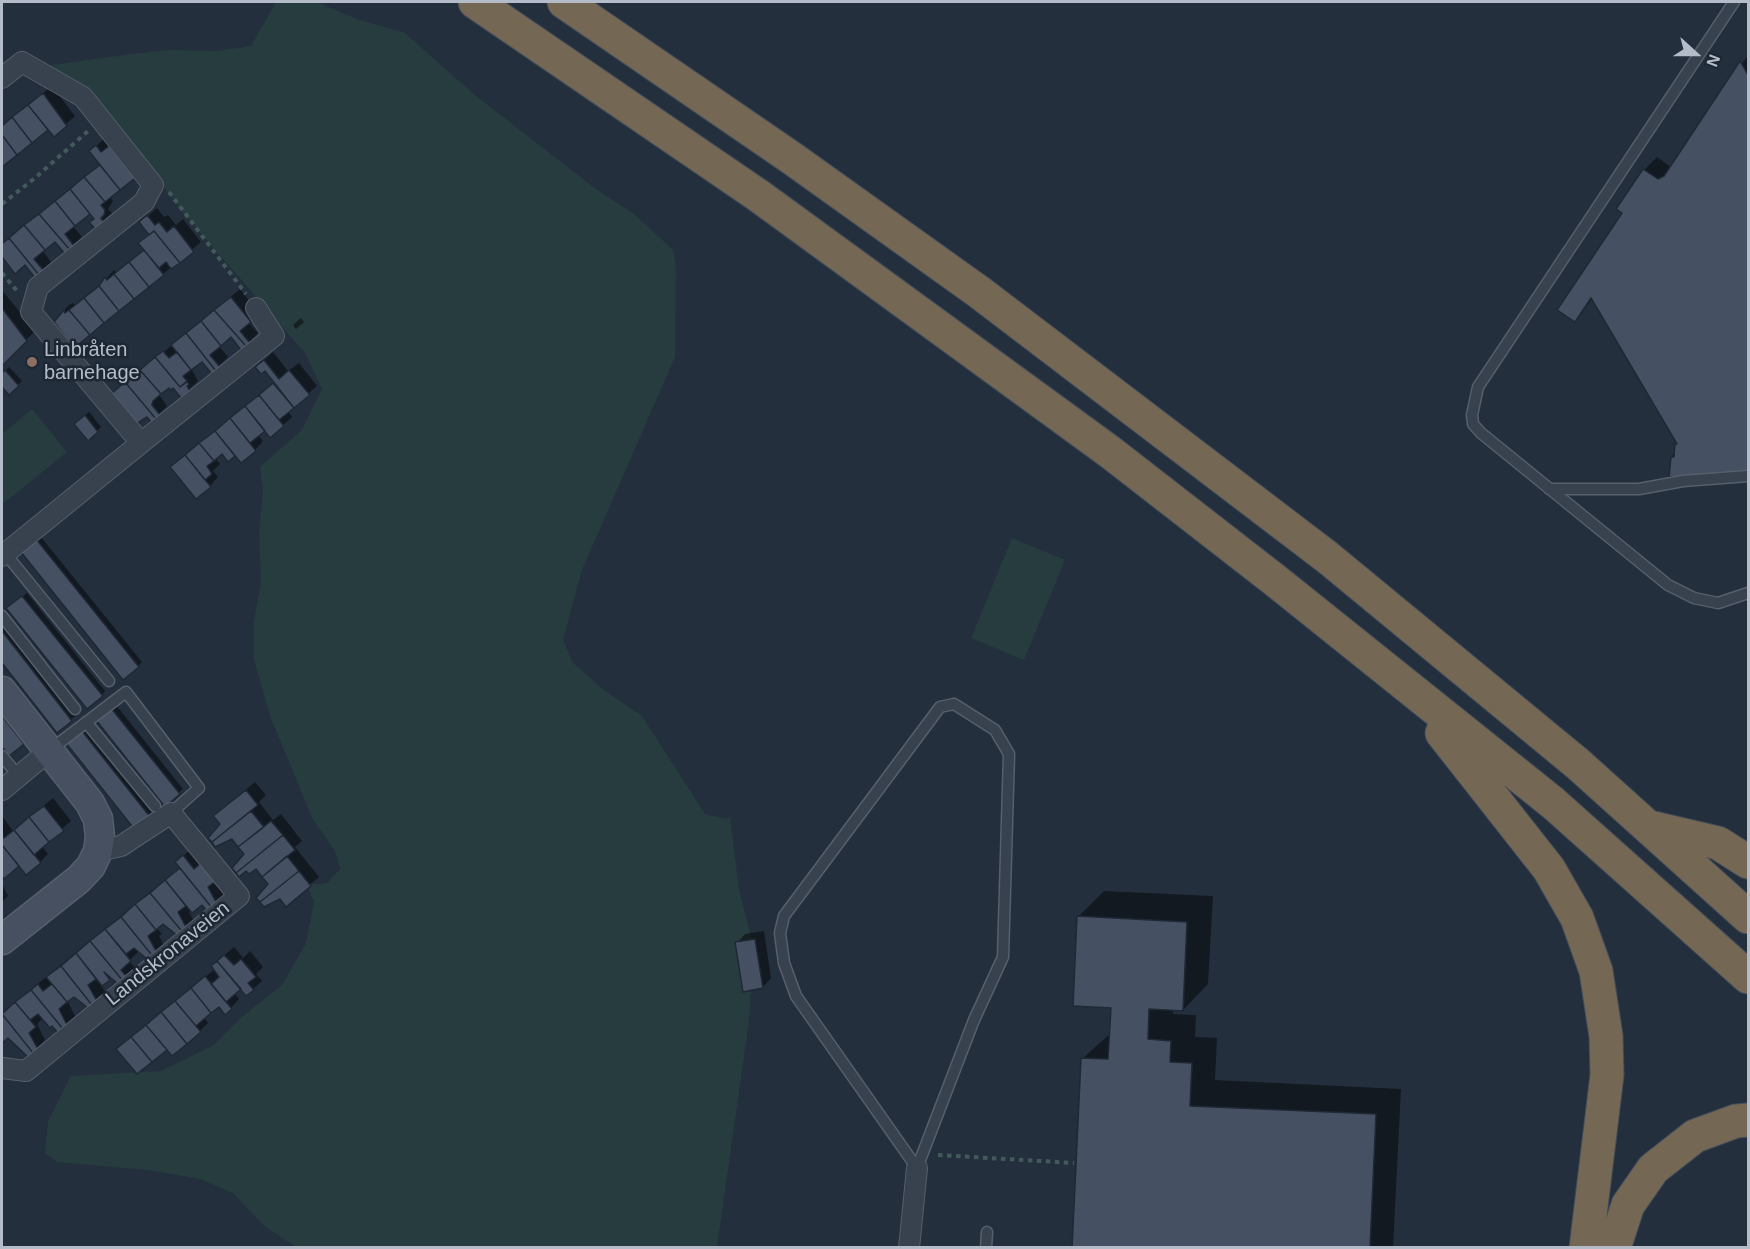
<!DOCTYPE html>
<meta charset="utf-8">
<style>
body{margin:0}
#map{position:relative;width:1750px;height:1249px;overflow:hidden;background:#242f3e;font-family:Arial,sans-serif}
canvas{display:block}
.frame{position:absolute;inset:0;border:3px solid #b4bcc9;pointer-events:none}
.north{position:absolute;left:1666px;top:24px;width:60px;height:60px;-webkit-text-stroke:4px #1d2633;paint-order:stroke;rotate:111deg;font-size:16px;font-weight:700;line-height:24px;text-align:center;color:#b4bcc9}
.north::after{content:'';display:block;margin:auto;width:21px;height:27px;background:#b4bcc9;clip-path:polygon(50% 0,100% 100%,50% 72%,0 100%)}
</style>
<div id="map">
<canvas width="1750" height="1249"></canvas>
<div class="frame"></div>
<div class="north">N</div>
</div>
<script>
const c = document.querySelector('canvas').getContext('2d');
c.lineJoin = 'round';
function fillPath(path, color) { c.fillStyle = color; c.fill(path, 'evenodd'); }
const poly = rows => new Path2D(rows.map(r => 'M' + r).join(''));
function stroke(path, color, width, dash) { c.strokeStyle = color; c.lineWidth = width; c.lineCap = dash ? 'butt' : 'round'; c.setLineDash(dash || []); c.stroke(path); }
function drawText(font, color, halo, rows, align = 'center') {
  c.font = font + ' Arial,sans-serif'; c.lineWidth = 5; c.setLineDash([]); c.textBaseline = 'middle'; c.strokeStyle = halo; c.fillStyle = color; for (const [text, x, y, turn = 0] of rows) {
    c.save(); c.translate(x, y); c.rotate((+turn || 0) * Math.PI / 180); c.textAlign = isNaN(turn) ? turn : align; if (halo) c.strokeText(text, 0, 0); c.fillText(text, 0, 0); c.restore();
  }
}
fillPath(poly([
 [276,2,317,2,357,19,405,33,476,96,596,189,633,213,673,250,676,267,675,357,582,570,563,640,573,663,604,690,642,716,705,814,726,819,730,817,739,890,751,937,751,986,749,1021,717,1247,296,1247,263,1225,233,1193,200,1179,148,1170,57,1162,45,1153,48,1122,71,1076,161,1071,214,1045,242,1017,282,985,306,943,314,901,307,885,327,883,340,869,335,851,312,818,270,716,254,660,254,621,261,582,259,532,263,491,260,467,302,430,322,389,305,353,184,214,144,161,37,67,124,55,168,50,216,51,251,46],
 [32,409,67,452,4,503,2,501,2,434],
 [1012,538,1065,560,1024,660,971,638]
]), '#263c3f');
fillPath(poly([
 [1748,55,1748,472,1672,457,1678,442,1593,298,1575,320,1644,170,1657,157,1671,167],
 [52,86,75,116,54,135,49,128,2,165,2,126],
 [105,138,118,138,134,177,109,196,113,201,108,209,112,213,96,227,95,218,90,212,73,226,82,237,65,251,56,239,42,250,51,262,43,270,26,263,15,272,2,255,2,245,101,164,91,151],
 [157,208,164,217,168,215,176,225,183,219,201,242,163,274,62,316,61,314,69,305,73,303,75,305,102,283,114,270,116,273,145,249,140,243,150,234,141,222],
 [240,289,258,312,248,322,258,333,249,342,242,348,232,335,219,346,228,357,212,372,202,360,191,368,198,381,181,396,173,386,169,386,161,393,160,396,167,406,159,414,147,415,113,394],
 [2,290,35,331,2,364],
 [301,318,304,322,296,329,293,325],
 [273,352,288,371,299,363,317,386,288,411,292,417,271,436,265,429,258,435,263,441,255,450,235,454,228,459,222,452,215,458,220,464,213,471,218,477,210,486,172,467,276,381,265,369,257,367],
 [9,367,22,381,9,393,2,384,2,374],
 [89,412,101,427,88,439,80,420],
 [41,537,142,662,138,666,23,552],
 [27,593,105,691,102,695,12,605],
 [2,623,75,716,57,730,2,660],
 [116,705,183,789,165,804,101,717],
 [2,708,27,739,9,754,2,745],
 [86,728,154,813,150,817,68,743],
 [255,782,266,795,259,802,273,820,281,814,302,841,295,847,319,877,286,904,232,837,216,845,210,838,222,824,224,808],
 [53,798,71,821,42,846,48,854,40,862,19,864,2,880,2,816,13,831],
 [192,848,216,879,224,895,216,903,202,903,191,910,189,912,195,923,186,932,163,922,157,928,162,934,159,936,165,947,156,956,139,951,129,961,135,968,126,976,112,975,101,985,105,992,96,1000,74,995,67,1000,75,1016,66,1024,43,1018,37,1024,45,1040,37,1048,20,1050,8,1036,2,1041,2,1013,181,867,177,862],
 [2,884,8,896,2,902],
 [1104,891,1213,896,1208,984,1183,1010,1173,1009,1173,1014,1196,1015,1195,1037,1217,1038,1215,1080,1401,1089,1393,1248,1074,1248,1083,1058,1111,1033,1112,1006,1078,917],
 [764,931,771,978,763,987,737,943,745,934],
 [234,947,243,958,250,951,263,967,256,974,262,981,253,989,247,994,241,987,234,993,239,999,231,1008,219,1005,204,1017,208,1023,200,1031,167,1048,127,1041,215,969,221,958]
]), '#0007');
const building = poly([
 [1740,61,1748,75,1748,474,1669,477,1671,457,1674,457,1675,443,1677,444,1591,298,1575,322,1557,310,1622,213,1616,209,1643,169,1658,179,1664,176,1740,61],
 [43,93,67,126,54,137,28,105,43,93],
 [28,105,48,130,32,143,12,117,28,105],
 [12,117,32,143,17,155,2,135,2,126,12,117],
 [2,135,17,155,2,167,2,135],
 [96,145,101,152,109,146,135,178,120,190,89,151,96,145],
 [100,165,120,190,105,202,84,177,100,165],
 [84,177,105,202,101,205,105,210,104,215,101,218,104,223,96,230,89,222,94,219,70,189,84,177],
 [70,189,90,214,75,226,55,201,70,189],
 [55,201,75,226,65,234,74,246,70,250,39,214,55,201],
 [39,214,70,250,65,254,55,242,45,250,24,225,39,214],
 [147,215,155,225,159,222,167,232,174,226,194,252,180,263,154,231,149,235,139,222,147,215],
 [24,225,45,250,34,259,44,271,39,275,9,238,24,225],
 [154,231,180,263,171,269,166,262,159,268,138,243,154,231],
 [9,238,39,275,35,278,25,265,15,274,2,257,2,244,9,238],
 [144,250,164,275,149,287,129,262,144,250],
 [129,262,149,287,134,299,114,274,129,262],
 [114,274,134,299,119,311,99,286,105,277,107,280,114,274],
 [99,286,119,311,104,323,84,298,99,286],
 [231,297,251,322,240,331,250,343,246,346,214,310,231,297],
 [84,298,104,323,90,335,69,310,84,298],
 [2,308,27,341,2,366,2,308],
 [64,310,65,313,69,310,90,335,74,348,54,322,64,310],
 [214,310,246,346,241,350,231,337,221,346,201,321,214,310],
 [201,321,221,346,210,355,220,367,216,371,186,333,201,321],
 [186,333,216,371,212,374,202,362,191,370,171,345,186,333],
 [163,351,169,358,177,352,191,370,183,376,187,381,180,387,155,357,163,351],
 [155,357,180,387,187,382,189,384,187,386,190,391,181,398,173,388,171,390,169,388,161,394,140,370,155,357],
 [264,360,279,379,289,370,310,395,294,408,265,371,261,374,255,367,264,360],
 [5,370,19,386,9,395,2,387,2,373,5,370],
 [140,370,161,394,153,401,152,405,160,415,156,419,125,382,140,370],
 [125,382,156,419,151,422,147,417,136,424,111,394,125,382],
 [273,383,294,408,279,420,259,395,273,383],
 [259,395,284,426,270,438,245,406,259,395],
 [245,406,265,431,250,443,230,418,245,406],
 [85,415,98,432,88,441,74,424,85,415],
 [230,418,256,451,241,463,215,431,230,418],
 [215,431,235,456,228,462,222,454,214,461,199,443,215,431],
 [199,443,214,461,207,466,212,474,205,480,185,455,199,443],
 [185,455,211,487,196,499,170,467,185,455],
 [36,539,139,667,123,680,21,552,36,539],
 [22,596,103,696,87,709,6,608,22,596],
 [2,631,72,721,57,733,2,663,2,631],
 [111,708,180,794,165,807,96,720,111,708],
 [2,716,24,744,9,756,2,747,2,716],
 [82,731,151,818,135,830,66,743,82,731],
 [246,790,258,805,212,842,208,838,220,824,213,816,246,790],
 [44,806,64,831,49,842,29,817,44,806],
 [251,811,264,827,238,847,232,839,215,847,212,842,251,811],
 [29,817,49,842,34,855,14,830,29,817],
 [271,821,283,835,236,873,232,868,244,854,238,847,271,821],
 [14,830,41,863,26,875,2,845,2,835,4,838,14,830],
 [283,835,295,850,262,877,256,869,249,874,246,871,239,877,236,873,283,835],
 [2,845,19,866,4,879,2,876,2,845],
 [183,855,194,869,201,863,216,881,208,887,217,904,212,908,175,862,183,855],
 [287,856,299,871,260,902,256,898,268,884,262,877,287,856],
 [180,868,212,908,208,912,202,905,192,913,165,880,180,868],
 [299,871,311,886,286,907,280,899,264,907,260,902,299,871],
 [165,880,186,906,178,912,187,929,185,935,150,893,165,880],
 [150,893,185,935,178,936,163,924,156,930,135,904,150,893],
 [135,904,156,930,148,936,157,953,155,959,121,917,135,904],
 [1077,916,1187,922,1183,1011,1149,1009,1148,1039,1171,1041,1170,1062,1192,1063,1190,1106,1376,1114,1370,1248,1072,1248,1081,1058,1108,1059,1111,1008,1073,1006,1077,916],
 [121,917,155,959,148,960,134,948,126,954,105,929,121,917],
 [105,929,131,961,121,970,127,977,123,981,90,941,105,929],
 [755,939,763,988,743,992,735,942,755,939],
 [90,941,123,981,118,984,104,972,110,980,102,986,76,953,90,941],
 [76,953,96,979,88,985,97,1001,92,1005,61,966,76,953],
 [224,955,234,965,241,959,256,977,248,983,254,990,246,996,217,961,224,955],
 [217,961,241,989,226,1002,211,984,219,977,211,966,217,961],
 [61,966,92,1005,88,1008,74,997,67,1002,46,977,61,966],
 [205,976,232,1009,225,1015,219,1007,211,1013,191,988,205,976],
 [38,984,43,991,52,984,67,1002,59,1009,67,1025,63,1029,31,990,38,984],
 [191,988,211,1013,196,1026,175,1001,191,988],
 [31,990,63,1029,58,1033,52,1026,50,1028,38,1014,30,1020,15,1002,31,990],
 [175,1001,201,1032,187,1044,161,1012,175,1001],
 [15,1002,36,1027,29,1033,38,1049,33,1053,2,1014,15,1002],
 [161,1012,187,1044,172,1056,146,1025,161,1012],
 [2,1014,33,1053,28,1057,8,1038,2,1043,2,1014],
 [146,1025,167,1050,152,1062,131,1037,146,1025],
 [131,1037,152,1062,137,1074,116,1049,131,1037]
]);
fillPath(building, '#455162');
stroke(building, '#1f2835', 1.5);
const lane = poly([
 [1734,2,1478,387,1472,415,1473,424,1481,433,1668,585,1694,598,1718,603,1748,593],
 [1549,489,1639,489,1683,481,1748,476],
 [5,553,109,681],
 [2,616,75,709],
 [954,704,995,730,1009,754,1003,957,974,1020,917,1168,796,996,784,963,780,933,784,916,940,707,954,704],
 [86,722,155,806],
 [50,750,126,692,199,788,171,813],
 [2,756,11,767],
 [986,1248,987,1232]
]);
const street = poly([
 [2,78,22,62,83,97,153,185,144,202,38,287,31,312,141,443,274,336,256,308],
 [2,556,141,443],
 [2,790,49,751],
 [2,1068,26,1071,239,896,171,813,121,846,98,851],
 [909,1248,917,1168]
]);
const secondary = poly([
 [2,691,90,803,98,819,100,837,98,851,91,866,79,879,2,940]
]);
const highway = poly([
 [475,2,759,196,1110,452,1276,581,1553,803,1748,977],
 [564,2,793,159,979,292,1327,557,1578,764,1748,917],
 [1442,733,1549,869,1577,918,1596,971,1606,1036,1607,1075,1586,1248],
 [1654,828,1718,843,1748,862],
 [1614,1248,1628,1205,1653,1169,1695,1136,1736,1121,1748,1120]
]);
stroke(lane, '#565f6c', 13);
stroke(street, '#565f6c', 22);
stroke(secondary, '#565f6c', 31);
stroke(highway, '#434c59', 35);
stroke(poly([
 [169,192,246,294],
 [2,204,35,178,88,131],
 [2,273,17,291],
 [938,1155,1074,1163]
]), '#44595c', 4, [4.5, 4.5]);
stroke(lane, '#38414e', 10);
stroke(street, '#38414e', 20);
stroke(secondary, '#465061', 28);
stroke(highway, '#746855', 33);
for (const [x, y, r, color] of [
 [32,362,6,"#8d6e63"]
]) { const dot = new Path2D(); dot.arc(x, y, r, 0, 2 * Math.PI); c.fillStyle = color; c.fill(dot); stroke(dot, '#1d2633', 2); }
drawText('20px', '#b4bcc9', '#1d2633', [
 ["Linbråten",44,350],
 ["barnehage",44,373]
], 'left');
drawText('20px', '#b4bcc9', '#1d2633', [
 ["Landskronaveien",168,954,-39]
]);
</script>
